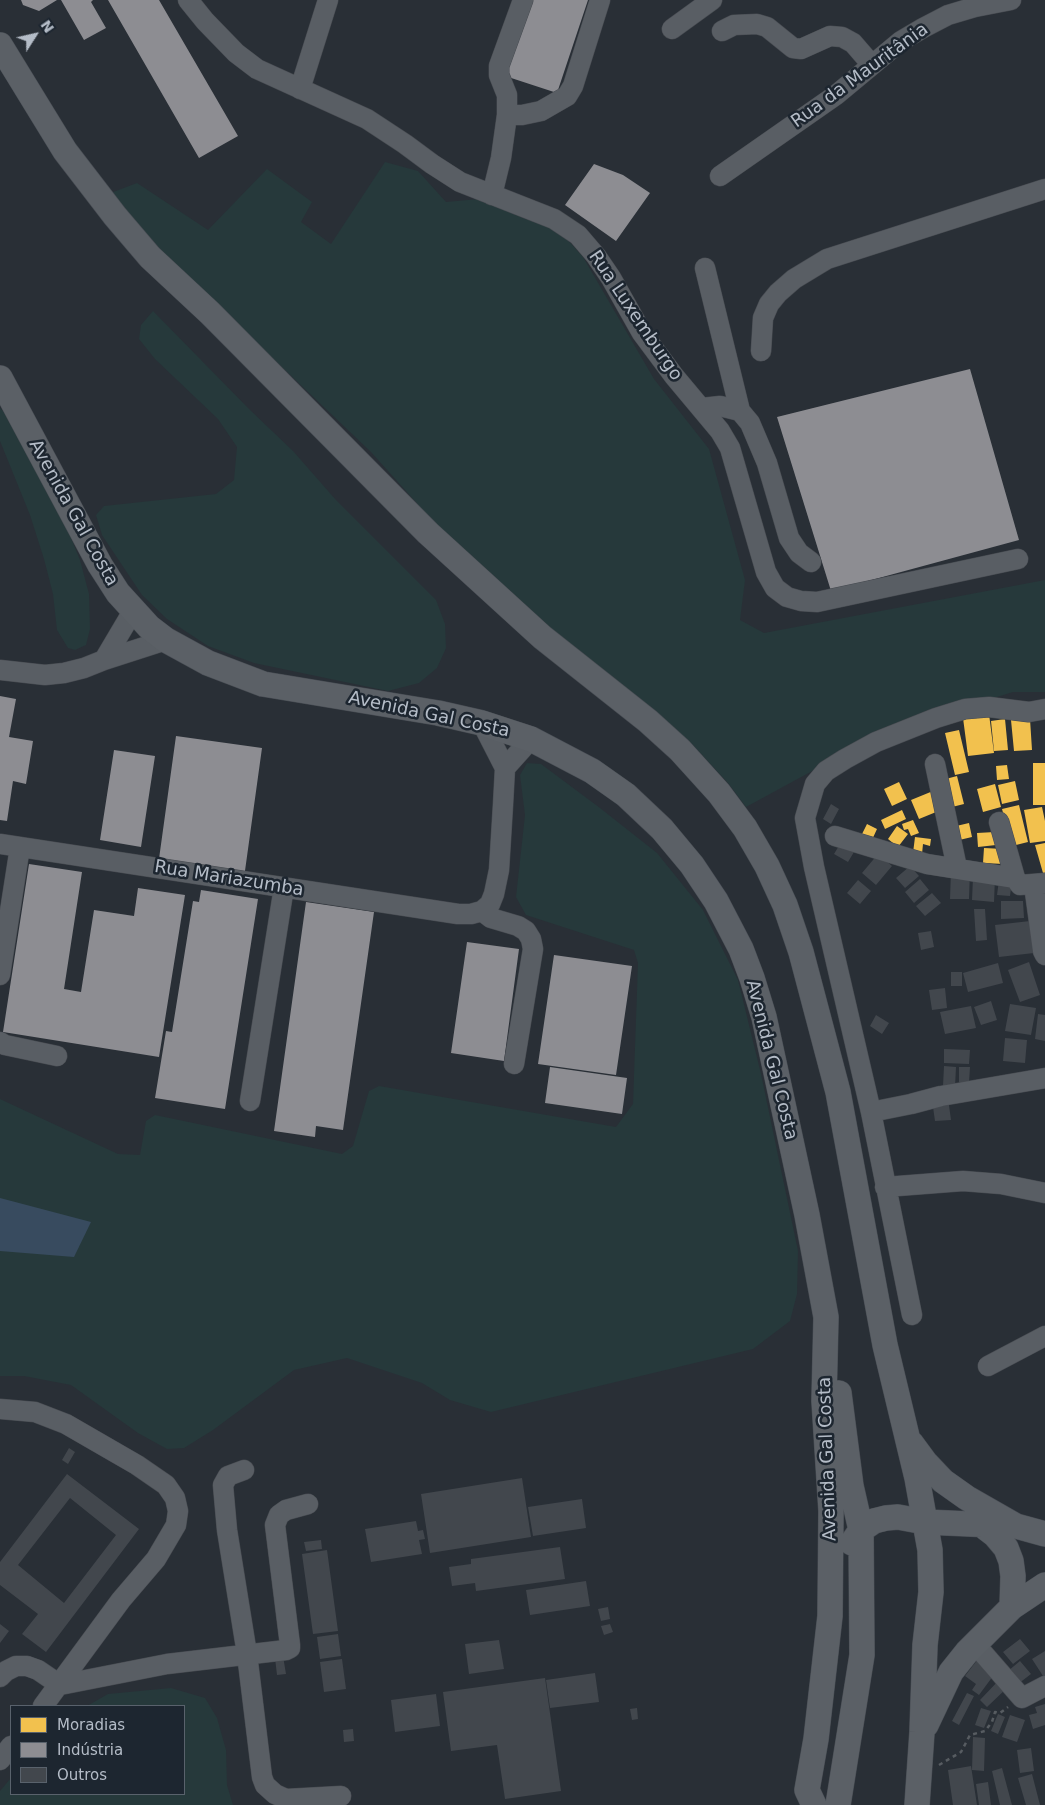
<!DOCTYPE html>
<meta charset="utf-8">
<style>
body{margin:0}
#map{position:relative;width:1045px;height:1805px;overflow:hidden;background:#292f36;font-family:"DejaVu Sans",sans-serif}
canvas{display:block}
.legend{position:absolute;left:10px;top:1705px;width:175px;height:90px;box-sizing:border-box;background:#1d2630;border:1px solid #59626c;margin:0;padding:6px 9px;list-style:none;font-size:15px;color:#b4bcc7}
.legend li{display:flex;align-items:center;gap:10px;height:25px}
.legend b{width:25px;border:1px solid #59626c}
.north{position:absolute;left:10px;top:10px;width:50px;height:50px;-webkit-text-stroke:4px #1d2630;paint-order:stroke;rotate:55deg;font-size:14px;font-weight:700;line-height:20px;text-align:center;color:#b4bcc7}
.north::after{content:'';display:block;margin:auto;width:18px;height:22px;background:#b4bcc7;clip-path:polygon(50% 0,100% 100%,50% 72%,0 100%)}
</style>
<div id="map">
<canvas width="1045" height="1805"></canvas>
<ul class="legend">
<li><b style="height:14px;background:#f2c14e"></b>Moradias</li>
<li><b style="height:14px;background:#8d8d92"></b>Indústria</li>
<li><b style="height:14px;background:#42474d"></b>Outros</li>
</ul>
<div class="north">N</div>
</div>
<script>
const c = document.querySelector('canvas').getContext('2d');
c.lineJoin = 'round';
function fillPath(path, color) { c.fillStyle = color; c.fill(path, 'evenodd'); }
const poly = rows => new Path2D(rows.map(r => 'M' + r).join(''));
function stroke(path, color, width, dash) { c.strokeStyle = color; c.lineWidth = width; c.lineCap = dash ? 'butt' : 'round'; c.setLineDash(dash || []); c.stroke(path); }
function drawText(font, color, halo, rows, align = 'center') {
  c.font = font + ' "DejaVu Sans",sans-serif'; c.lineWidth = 5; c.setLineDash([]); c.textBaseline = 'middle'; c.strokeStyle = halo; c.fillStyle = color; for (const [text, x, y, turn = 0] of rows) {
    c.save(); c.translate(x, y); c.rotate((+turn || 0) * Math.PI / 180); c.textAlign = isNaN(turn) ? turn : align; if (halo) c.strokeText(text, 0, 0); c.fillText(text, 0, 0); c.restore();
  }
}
fillPath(poly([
 [385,162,418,171,446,202,479,199,526,219,559,230,583,257,654,379,709,449,745,580,740,620,764,633,1045,580,1045,692,1013,692,884,732,746,807,728,783,691,743,492,580,432,520,371,452,177,267,108,194,137,183,208,230,267,169,312,202,301,222,331,244],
 [153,311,249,409,293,451,336,500,436,600,445,624,446,648,437,668,419,683,388,691,254,663,208,646,167,619,142,595,102,535,96,515,104,506,216,494,234,480,237,447,218,419,155,359,139,339,141,325],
 [0,408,3,411,30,458,67,528,80,560,89,594,90,629,86,645,75,650,68,648,57,630,53,594,44,559,30,515,0,441],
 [527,763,541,764,600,808,657,853,703,910,738,980,761,1074,798,1251,797,1294,790,1321,753,1349,491,1412,450,1400,422,1383,347,1358,294,1370,213,1430,184,1448,167,1449,138,1433,71,1385,24,1376,0,1376,0,1099,118,1154,140,1155,146,1121,155,1115,342,1154,353,1146,369,1091,379,1086,616,1127,633,1104,638,963,634,950,526,915,516,897,525,815,520,775],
 [171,1688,205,1698,217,1718,226,1750,227,1785,233,1805,0,1805,0,1791,11,1778,11,1794,184,1794,184,1706,87,1706,108,1694]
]), '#26393b');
fillPath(poly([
 [0,1198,91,1222,74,1257,0,1251]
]), '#384b5f');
fillPath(poly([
 [989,714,994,753,968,756,963,718],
 [1005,719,1008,750,994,751,991,721],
 [1030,719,1032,750,1014,751,1011,720],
 [959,730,969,772,955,775,945,733],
 [1033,763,1045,763,1045,805,1033,805],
 [1007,765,1009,779,997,780,996,766],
 [957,776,964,804,948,808,942,780],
 [1015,781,1019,800,1002,804,998,785],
 [899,782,907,799,892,806,884,789],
 [995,784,1001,807,983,812,977,789],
 [933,791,941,810,919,819,911,800],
 [1019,805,1028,842,1012,846,1002,809],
 [1042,807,1045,821,1045,841,1030,843,1024,810],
 [902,810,906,819,885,829,881,820],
 [913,820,919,833,911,836,908,829,904,830,902,824],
 [969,823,972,837,955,841,952,827],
 [867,824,877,829,871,842,861,836],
 [897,826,908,834,898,847,888,839],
 [995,832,996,845,978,847,977,833],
 [915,837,931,839,930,846,923,844,922,854,913,853],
 [1045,843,1045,873,1043,873,1035,845],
 [984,848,1004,849,1004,864,983,863]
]), '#f2c14e');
fillPath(poly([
 [21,0,57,0,39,11,23,5],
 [61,0,93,0,91,2,106,28,84,40],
 [108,0,159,0,238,136,199,158],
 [526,0,588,0,557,93,502,75],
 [594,164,623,175,650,193,616,241,565,205],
 [970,369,1019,540,831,591,777,417],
 [0,696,16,699,9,737,33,741,26,784,13,781,7,821,0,820],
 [176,736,262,748,244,878,158,866],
 [114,750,155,756,141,847,100,840],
 [29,864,82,872,64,989,81,992,94,910,134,916,138,888,185,895,159,1057,3,1032],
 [201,890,258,899,225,1109,155,1098,166,1031,172,1032,193,901,199,902],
 [306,902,374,912,343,1130,316,1126,315,1137,274,1131],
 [467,942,519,949,504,1061,451,1053],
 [554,955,632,966,616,1075,538,1064],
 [550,1067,627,1078,622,1114,545,1103]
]), '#8d8d92');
fillPath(poly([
 [831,804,839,809,831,824,823,819],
 [840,844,854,852,848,862,834,854],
 [878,854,892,866,876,885,862,873],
 [910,866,919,876,905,888,896,878],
 [951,870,970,871,969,899,950,899],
 [973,877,995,878,994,902,972,900],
 [920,879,929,890,914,903,905,892],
 [858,880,871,891,860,904,847,893],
 [999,880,1012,881,1010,896,997,895],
 [932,893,941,903,925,916,916,906],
 [1001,901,1023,901,1024,918,1001,919],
 [974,909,985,909,987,940,976,941],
 [1030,921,1034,953,999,957,995,925],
 [931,931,934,947,921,950,918,933],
 [1029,962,1040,995,1020,1002,1008,970],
 [998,963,1003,983,968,992,963,973],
 [951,972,962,972,962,986,951,986],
 [945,988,947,1008,932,1010,929,990],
 [991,1001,997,1020,981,1025,974,1007],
 [1010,1004,1036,1008,1031,1035,1005,1031],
 [971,1006,976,1028,945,1034,940,1012],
 [1038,1014,1045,1015,1045,1041,1035,1039],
 [876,1015,889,1023,882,1034,870,1026],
 [1005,1038,1027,1040,1025,1063,1003,1061],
 [944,1049,970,1050,969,1064,944,1063],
 [944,1066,956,1067,955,1087,943,1086],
 [959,1067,970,1067,969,1083,959,1082],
 [948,1098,951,1120,935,1121,932,1100],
 [69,1448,75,1452,68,1464,62,1460],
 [67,1474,139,1529,46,1652,22,1634,38,1614,0,1585,0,1562],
 [70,1498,116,1535,64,1603,18,1565],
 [522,1478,531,1537,430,1553,421,1494],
 [582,1499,586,1528,533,1536,528,1507],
 [416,1521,418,1531,423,1530,425,1539,419,1540,422,1554,371,1562,365,1529],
 [321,1540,322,1549,306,1551,304,1542],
 [560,1547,565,1579,476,1591,475,1583,452,1586,449,1567,471,1564,471,1559],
 [327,1550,338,1631,313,1634,302,1554],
 [586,1581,590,1606,530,1615,526,1590],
 [608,1607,610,1619,601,1621,598,1609],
 [0,1624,9,1631,0,1643],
 [610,1624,613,1632,604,1635,601,1626],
 [338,1634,341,1656,320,1659,317,1637],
 [1020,1639,1030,1651,1013,1664,1003,1652],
 [499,1640,504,1669,469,1674,465,1644],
 [1045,1651,1045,1679,1032,1659],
 [283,1656,286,1674,277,1675,275,1658],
 [342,1659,346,1689,324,1692,320,1662],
 [978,1659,996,1672,979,1695,972,1690,976,1684,965,1676],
 [1020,1661,1031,1674,1018,1684,1008,1671],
 [595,1673,599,1702,550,1708,546,1680],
 [545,1678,561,1791,505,1799,497,1745,451,1751,443,1692],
 [1000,1679,1008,1687,987,1707,980,1700],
 [967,1693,974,1696,959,1725,952,1721],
 [436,1694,440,1726,395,1732,391,1700],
 [1045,1704,1045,1725,1033,1729,1029,1715,1037,1713,1035,1707],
 [637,1708,638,1719,632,1720,630,1709],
 [981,1708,991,1711,984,1728,975,1725],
 [998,1714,1005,1717,998,1734,991,1731],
 [1010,1715,1025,1720,1017,1742,1002,1737],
 [353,1729,354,1741,344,1742,343,1730],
 [973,1737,985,1738,984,1771,972,1770],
 [1031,1748,1034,1771,1020,1773,1017,1750],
 [971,1766,977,1805,953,1805,948,1770],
 [1002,1768,1012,1805,1000,1805,992,1771],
 [1032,1774,1040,1805,1026,1805,1018,1778],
 [988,1782,991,1805,979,1805,976,1784]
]), '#42474d');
const minor = poly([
 [188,0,205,21,236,53,257,69,367,119,405,144,432,164,460,182,554,219,578,235,596,256,611,278,642,333,674,376,720,431,730,448,766,572,775,588,787,597,801,601,817,602,1018,559],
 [672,29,712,0],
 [722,31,734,25,757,24,767,27,793,48,801,49,830,36,842,37,853,43,872,65],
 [300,89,328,0],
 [507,115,522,115,541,111,567,96,573,86,600,0],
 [720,176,836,95,901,41,923,28,948,15,975,7,1011,0],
 [492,195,501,158,507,115,507,95,499,75,499,66,523,0],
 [705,268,740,411],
 [761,351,763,318,769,304,778,293,794,279,827,259,1045,189],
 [702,408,720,406,740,411,750,423,767,463,789,538,799,553,811,562],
 [104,660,133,611],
 [0,670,45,675,64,673,84,668,104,660,166,640],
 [935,764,957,868],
 [505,768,531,739],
 [999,822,1015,878,1020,885,1045,883],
 [835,836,927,864,1015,878],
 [0,844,458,914,471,914,482,911,490,904,494,894,499,870,503,805,505,768,482,723],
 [1034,885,1043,951,1045,955],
 [482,911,491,918,518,926,526,931,531,939,533,949,514,1064],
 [0,975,20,847],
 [0,1042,5,1045,57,1056],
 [250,1101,284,887],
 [871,1112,911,1104,941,1096,1045,1078],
 [885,1187,963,1181,1001,1184,1045,1193],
 [912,1315,871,1112,814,867,805,818,815,784,826,771,845,759,876,742,936,718,965,709,989,707,1029,712,1045,709],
 [988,1366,1045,1336],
 [0,1409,35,1412,66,1424,137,1465,166,1485,175,1498,178,1511,176,1525,156,1559,121,1600,43,1706],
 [244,1470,228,1476,223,1485,227,1530,247,1654,262,1777,265,1785,275,1794,286,1799,341,1796],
 [975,1644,1022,1698,1045,1686],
 [0,1677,6,1671,16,1666,27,1666,38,1670,60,1685,167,1664,286,1650,290,1648,290,1645,275,1525,279,1515,286,1510,308,1504],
 [0,1760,11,1746]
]);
const major = poly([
 [0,45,65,151,115,216,150,257,210,313,428,533,542,637,648,721,680,750,719,793,745,828,767,866,785,905,801,952,838,1092,885,1345,917,1478,930,1550,931,1592,925,1645,922,1732,917,1805],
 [0,378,100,565,118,593,149,627,166,640,208,663,263,684,438,713,482,723,531,739,592,771,626,795,662,829,692,865,716,901,741,949,752,978,764,1017,807,1215,826,1317,824,1401,831,1511,830,1616,816,1739,807,1790,814,1805],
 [911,1443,925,1462,943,1481,967,1498,1016,1526,1045,1534],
 [982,1525,995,1535,1006,1548,1011,1561,1013,1576,1012,1607],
 [852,1543,861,1530,874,1521,886,1518,898,1517,925,1522,1016,1526],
 [926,1725,951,1672,967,1652,1012,1607,1045,1585],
 [838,1805,862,1655,861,1530,851,1486,839,1393]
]);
stroke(minor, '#474b51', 21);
stroke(major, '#474c53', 26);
stroke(poly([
 [939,1765,961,1752,970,1735,985,1731,992,1722,995,1712,1000,1713,1008,1707]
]), '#575c61', 2.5, [4, 4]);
stroke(minor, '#595e64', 20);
stroke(major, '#5b6066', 25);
drawText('18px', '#b4bcc7', '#1d2630', [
 ["Rua da Mauritânia",860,76,-36],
 ["Rua Luxemburgo",635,316,56],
 ["Avenida Gal Costa",73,513,61],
 ["Avenida Gal Costa",429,715,12],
 ["Rua Mariazumba",229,879,9],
 ["Avenida Gal Costa",771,1060,76],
 ["Avenida Gal Costa",828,1459,-92]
]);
</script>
